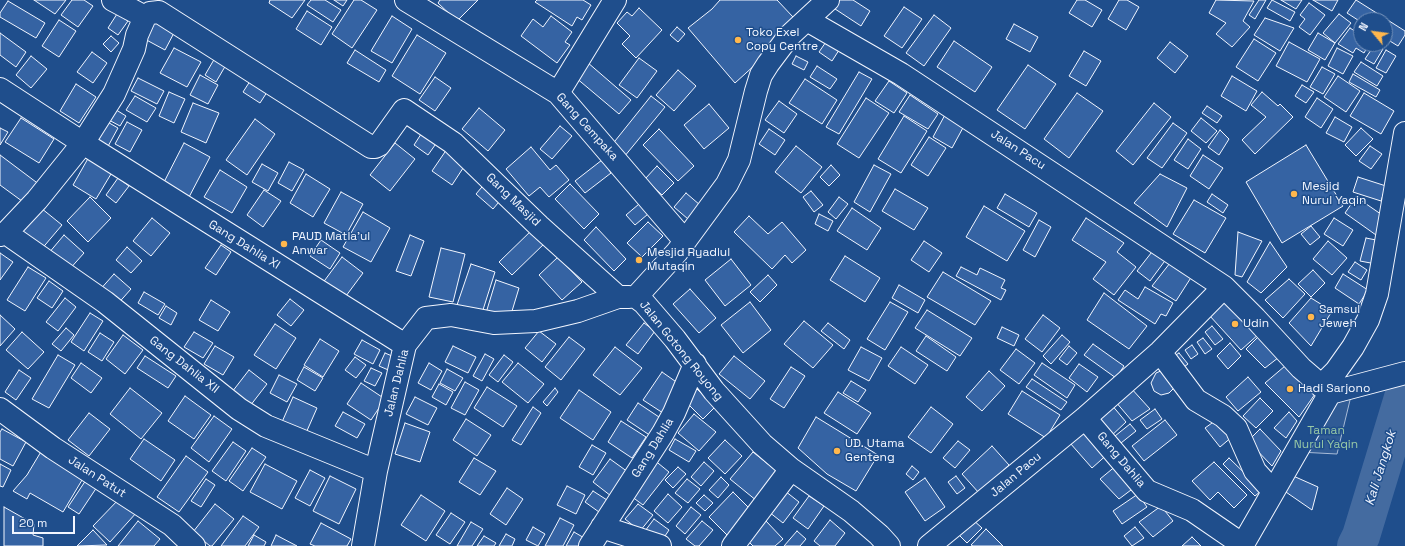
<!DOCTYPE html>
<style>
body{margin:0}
#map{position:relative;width:1405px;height:546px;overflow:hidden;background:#1f4e8c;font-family:"Space Grotesk",sans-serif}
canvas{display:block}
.north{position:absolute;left:1353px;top:12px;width:40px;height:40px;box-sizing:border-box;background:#1f4e8c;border:1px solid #7391ba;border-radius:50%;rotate:299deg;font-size:11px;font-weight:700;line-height:16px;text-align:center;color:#f2f6ff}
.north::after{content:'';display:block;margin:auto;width:14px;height:18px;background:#ffb74d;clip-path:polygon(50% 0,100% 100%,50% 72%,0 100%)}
.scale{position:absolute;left:12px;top:516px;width:63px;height:18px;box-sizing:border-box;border:2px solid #f2f6ff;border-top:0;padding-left:5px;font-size:12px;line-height:14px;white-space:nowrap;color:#f2f6ff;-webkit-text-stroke:3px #1f4e8c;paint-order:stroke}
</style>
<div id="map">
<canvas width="1405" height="546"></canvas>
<div class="north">N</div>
<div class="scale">20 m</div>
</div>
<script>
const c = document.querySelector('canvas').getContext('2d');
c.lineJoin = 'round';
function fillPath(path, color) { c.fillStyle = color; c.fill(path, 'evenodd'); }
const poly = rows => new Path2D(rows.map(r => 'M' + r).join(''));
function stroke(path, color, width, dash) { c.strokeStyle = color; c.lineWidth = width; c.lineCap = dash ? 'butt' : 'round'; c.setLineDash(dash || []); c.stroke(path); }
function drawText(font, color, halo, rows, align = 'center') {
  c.font = font + ' "Space Grotesk",sans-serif'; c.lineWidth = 3; c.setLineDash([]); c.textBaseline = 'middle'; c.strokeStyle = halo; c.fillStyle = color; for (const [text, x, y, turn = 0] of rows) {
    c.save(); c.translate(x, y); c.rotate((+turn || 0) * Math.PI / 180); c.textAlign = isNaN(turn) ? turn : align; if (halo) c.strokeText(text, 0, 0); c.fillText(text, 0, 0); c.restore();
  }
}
const green = poly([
 [1351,396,1337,454,1299,452,1334,399,1351,396]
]);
fillPath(green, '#305b95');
stroke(green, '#a8bbd7', 1);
stroke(poly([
 [1356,546,1361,536,1405,391]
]), '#446ba0', 38);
const building = poly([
 [34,0,66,0,55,14,34,0],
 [72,0,84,0,93,6,78,27,61,15,72,0],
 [270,0,305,0,292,18,269,3,270,0],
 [311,0,325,0,341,10,333,22,307,5,311,0],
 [334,0,347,0,343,6,334,0],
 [354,0,361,0,377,10,352,48,332,34,354,0],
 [440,0,478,0,457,21,438,3,440,0],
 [537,0,583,0,591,5,582,20,577,17,572,26,535,2,537,0],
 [720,0,777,0,793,17,768,53,735,83,688,28,712,9,720,0],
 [832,0,853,0,870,11,861,26,829,5,832,0],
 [1077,0,1085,0,1102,10,1092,27,1069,13,1077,0],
 [1119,0,1127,0,1139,7,1126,30,1108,19,1119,0],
 [1216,0,1254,1,1243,21,1250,27,1232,47,1216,34,1226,23,1209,13,1216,0],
 [1259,0,1266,0,1255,19,1249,15,1259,0],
 [1272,0,1295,12,1290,21,1267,8,1272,0],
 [1281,0,1302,0,1296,9,1281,0],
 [1313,0,1338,0,1332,11,1313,0],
 [1356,0,1405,31,1405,35,1398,46,1385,38,1385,20,1361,20,1361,22,1347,13,1356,0],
 [8,1,45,23,36,38,0,17,0,13,8,1],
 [1309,3,1325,15,1310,35,1299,27,1305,19,1300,15,1309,3],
 [904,7,922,19,902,48,884,36,904,7],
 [639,8,662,30,636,58,622,44,630,36,617,23,627,12,632,16,639,8],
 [307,11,332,27,321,45,296,29,307,11],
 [117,14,128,21,118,35,108,28,117,14],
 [1339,14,1351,23,1335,43,1323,33,1339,14],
 [934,15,951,28,924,66,906,53,934,15],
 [392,16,412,29,392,63,371,51,392,16],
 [551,16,572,32,565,42,570,45,557,63,521,36,533,19,543,27,551,16],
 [151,18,175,31,165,50,141,37,151,18],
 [1265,18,1294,28,1280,51,1254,35,1265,18],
 [59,20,76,31,59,57,42,46,59,20],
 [1014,24,1038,37,1030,52,1006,39,1014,24],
 [677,27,685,34,678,42,670,35,677,27],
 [1350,28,1361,35,1361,44,1369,44,1364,53,1356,48,1353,53,1338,44,1350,28],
 [0,33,26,52,16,67,0,55,0,33],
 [1318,33,1335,43,1325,60,1308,50,1318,33],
 [417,35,446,53,420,94,392,76,417,35],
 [111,36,119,43,111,52,103,44,111,36],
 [828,39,841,47,832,61,819,52,828,39],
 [1254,39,1276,53,1258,81,1236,67,1254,39],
 [954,41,992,67,975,92,937,67,954,41],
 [1170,42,1188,56,1175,73,1157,58,1170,42],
 [1289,42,1320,59,1307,82,1276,66,1289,42],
 [1375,44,1383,49,1374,64,1365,59,1375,44],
 [174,48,201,62,187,87,160,73,174,48],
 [1337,48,1353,56,1343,74,1328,66,1337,48],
 [355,50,386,70,379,82,347,63,355,50],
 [1386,50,1396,56,1386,73,1376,68,1386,50],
 [219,51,230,58,216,82,205,75,219,51],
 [1084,51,1101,61,1086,86,1069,76,1084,51],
 [92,52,107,63,93,83,77,72,92,52],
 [31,56,47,69,31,88,16,75,31,56],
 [796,56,808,62,804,70,792,64,796,56],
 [639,58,657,71,637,98,619,85,639,58],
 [587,62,631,100,619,114,575,77,587,62],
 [1361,62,1383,76,1377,86,1354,72,1361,62],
 [1028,65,1056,84,1025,129,997,110,1028,65],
 [817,66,837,79,830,89,810,77,817,66],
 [1322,67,1335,74,1323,94,1310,87,1322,67],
 [678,70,696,86,674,111,656,95,678,70],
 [859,72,872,79,839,134,826,127,859,72],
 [1353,74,1380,90,1376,97,1349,82,1353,74],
 [200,75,218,85,208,104,190,95,200,75],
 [254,75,271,86,260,103,243,92,254,75],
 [1232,76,1257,91,1246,111,1221,96,1232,76],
 [1338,76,1360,91,1346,112,1324,97,1338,76],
 [435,77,451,88,435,111,419,100,435,77],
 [138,78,164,91,157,104,131,91,138,78],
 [805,79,837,100,822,124,789,103,805,79],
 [889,81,907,93,894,113,875,101,889,81],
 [76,84,96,97,79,123,60,111,76,84],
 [1302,85,1314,92,1306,103,1295,96,1302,85],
 [169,92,185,99,174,123,159,116,169,92],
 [1262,92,1278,106,1280,104,1293,117,1255,154,1242,140,1266,117,1251,105,1262,92],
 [1077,93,1103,111,1069,158,1044,139,1077,93],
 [1364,93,1394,111,1381,134,1350,116,1364,93],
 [910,95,938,114,928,129,899,112,910,95],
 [135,96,156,108,147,122,126,110,135,96],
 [651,96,665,107,624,157,611,146,651,96],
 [866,98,889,113,859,158,837,144,866,98],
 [1317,98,1333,109,1321,128,1305,117,1317,98],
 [779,101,797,114,784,133,765,120,779,101],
 [193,103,219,113,206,143,181,132,193,103],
 [1154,103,1171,117,1133,165,1116,151,1154,103],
 [709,104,729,128,704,149,684,125,709,104],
 [1207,106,1222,116,1217,123,1202,113,1207,106],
 [113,108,126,116,120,126,107,119,113,108],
 [479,108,505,130,488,151,462,129,479,108],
 [946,113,965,124,952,148,933,137,946,113],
 [904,116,927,131,901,173,878,159,904,116],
 [1335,117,1352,127,1344,142,1326,133,1335,117],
 [21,118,54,139,39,163,5,142,21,118],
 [1201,118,1217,131,1206,143,1191,131,1201,118],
 [255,119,275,134,247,175,226,160,255,119],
 [104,120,118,128,106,150,92,143,104,120],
 [127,122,142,130,130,152,115,144,127,122],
 [1173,123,1187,133,1162,168,1147,158,1173,123],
 [560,126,572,136,552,159,540,149,560,126],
 [0,128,8,132,0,145,0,128],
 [425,128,440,138,428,155,414,145,425,128],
 [1361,128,1373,139,1356,156,1345,145,1361,128],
 [659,129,694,166,678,181,643,145,659,129],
 [769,129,785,140,775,155,759,144,769,129],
 [1220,130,1229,139,1219,155,1208,147,1220,130],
 [929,137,946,148,928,176,911,165,929,137],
 [1188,139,1201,149,1188,169,1174,160,1188,139],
 [184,143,210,157,188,199,162,186,184,143],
 [395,143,415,159,390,191,370,175,395,143],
 [1306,145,1343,206,1282,243,1246,182,1306,145],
 [796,146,822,167,801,193,775,172,796,146],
 [1370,146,1382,154,1371,169,1359,161,1370,146],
 [531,147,550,170,556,165,569,180,549,197,540,187,529,196,506,169,531,147],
 [447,149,467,162,452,185,432,171,447,149],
 [0,155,40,185,26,204,0,185,0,155],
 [90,155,114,169,96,199,73,185,90,155],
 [1203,155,1223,168,1209,189,1190,176,1203,155],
 [602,160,611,173,585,193,575,181,602,160],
 [289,162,304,170,292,191,278,183,289,162],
 [262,164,278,173,268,191,252,182,262,164],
 [831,165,840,175,829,186,820,177,831,165],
 [874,165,891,174,870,212,854,202,874,165],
 [657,166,674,183,662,195,645,179,657,166],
 [220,170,247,187,232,213,204,197,220,170],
 [306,174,330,189,313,217,290,203,306,174],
 [1160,174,1187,188,1167,227,1134,203,1160,174],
 [1358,177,1386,186,1381,201,1353,192,1358,177],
 [118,178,129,186,116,203,106,195,118,178],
 [487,181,504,196,493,209,476,194,487,181],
 [570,184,599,214,584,229,555,199,570,184],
 [895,189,928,208,914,230,882,211,895,189],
 [264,190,281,201,263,227,247,215,264,190],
 [811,191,823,205,814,212,803,197,811,191],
 [341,192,363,204,346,235,324,223,341,192],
 [686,193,700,205,688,219,674,207,686,193],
 [1005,194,1037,213,1029,227,997,208,1005,194],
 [1212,194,1228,205,1223,213,1207,202,1212,194],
 [90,197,111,218,88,242,67,221,90,197],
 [839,197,848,204,836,219,828,212,839,197],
 [1356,197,1388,219,1376,235,1345,213,1356,197],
 [645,199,654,209,635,225,626,215,645,199],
 [1194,200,1226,218,1205,253,1173,234,1194,200],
 [984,206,1025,231,1007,261,966,237,984,206],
 [41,208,62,225,40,251,19,234,41,208],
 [852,208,881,228,867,250,837,231,852,208],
 [363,212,390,228,371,262,343,247,363,212],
 [819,214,833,221,828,231,815,224,819,214],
 [749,216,768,234,782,222,806,250,792,263,785,255,772,269,734,232,749,216],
 [152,218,170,233,151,256,133,241,152,218],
 [1086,218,1124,243,1117,252,1136,267,1114,295,1093,279,1106,262,1072,240,1086,218],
 [1334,218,1353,230,1343,246,1324,234,1334,218],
 [1039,220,1051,227,1035,257,1023,250,1039,220],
 [648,222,663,236,642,257,627,243,648,222],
 [1311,226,1320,237,1310,245,1301,234,1311,226],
 [596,227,626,259,614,271,584,240,596,227],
 [534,228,547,241,512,275,499,262,534,228],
 [1238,232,1262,241,1242,277,1235,275,1238,232],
 [64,235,84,253,68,271,48,254,64,235],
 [410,235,424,241,411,276,396,271,410,235],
 [1366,238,1381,241,1376,264,1360,261,1366,238],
 [321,240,340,253,330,269,310,256,321,240],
 [924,241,942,253,929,272,911,260,924,241],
 [1328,241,1347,258,1332,275,1313,259,1328,241],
 [1270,242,1287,267,1261,293,1247,282,1270,242],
 [221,245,231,252,216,275,205,268,221,245],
 [127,247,142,261,131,273,116,260,127,247],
 [441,248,465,254,453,302,429,297,441,248],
 [1155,248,1167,258,1150,281,1137,271,1155,248],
 [0,253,13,262,0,280,0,253],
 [845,256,880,278,865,302,830,280,845,256],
 [342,257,363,273,343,300,322,284,342,257],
 [558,257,582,282,562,300,539,275,558,257],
 [731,259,751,285,725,306,705,280,731,259],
 [1355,262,1367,270,1361,280,1348,272,1355,262],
 [1170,263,1192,276,1176,301,1152,286,1170,263],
 [471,264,495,272,482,313,457,305,471,264],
 [28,267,46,278,25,311,7,300,28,267],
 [961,267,977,275,980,268,1005,280,1001,288,1006,290,1001,300,956,276,961,267],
 [1313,270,1325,283,1311,297,1298,284,1313,270],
 [943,272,991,301,975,325,927,297,943,272],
 [114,274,131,289,115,307,98,292,114,274],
 [1343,274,1368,290,1359,304,1335,288,1343,274],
 [768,275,777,285,760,302,750,292,768,275],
 [1289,279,1305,294,1283,318,1265,300,1289,279],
 [496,280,519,288,509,321,486,313,496,280],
 [49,281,63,291,52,308,37,298,49,281],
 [899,285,925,300,918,313,892,298,899,285],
 [1145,287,1173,303,1166,316,1161,314,1155,324,1118,300,1125,290,1138,299,1145,287],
 [690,289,716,318,699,333,673,304,690,289],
 [144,292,165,304,158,315,138,303,144,292],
 [1104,293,1147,326,1129,349,1087,320,1104,293],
 [65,298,76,307,58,331,46,322,65,298],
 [1228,298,1260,333,1241,350,1209,315,1228,298],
 [1311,298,1332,311,1311,346,1289,323,1311,298],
 [290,299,304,310,291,326,277,315,290,299],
 [211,300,230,312,218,331,199,320,211,300],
 [750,302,771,330,743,353,721,325,750,302],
 [890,302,908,312,885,350,867,339,890,302],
 [166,306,177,313,171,325,159,318,166,306],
 [927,310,972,338,960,356,915,328,927,310],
 [90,313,103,321,84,351,71,342,90,313],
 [0,315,15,329,0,346,0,315],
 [1043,315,1060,328,1042,352,1025,339,1043,315],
 [804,321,833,345,813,368,784,344,804,321],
 [644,323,655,331,638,354,626,345,644,323],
 [828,323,850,340,844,349,821,331,828,323],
 [275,324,296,338,276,369,254,355,275,324],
 [1212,326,1223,339,1215,345,1205,332,1212,326],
 [1002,327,1019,335,1014,346,997,338,1002,327],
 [66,328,74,335,61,351,52,344,66,328],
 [539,331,556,344,542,362,525,348,539,331],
 [22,332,44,352,28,369,6,350,22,332],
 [194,332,213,343,203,358,184,347,194,332],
 [1263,332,1283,354,1265,368,1246,349,1263,332],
 [100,333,114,342,102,361,88,352,100,333],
 [123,335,143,350,125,374,106,359,123,335],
 [1062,335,1070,342,1051,364,1043,356,1062,335],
 [926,336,956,357,947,371,916,351,926,336],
 [569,337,585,349,561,380,545,367,569,337],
 [1203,338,1212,349,1205,354,1197,342,1203,338],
 [320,339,339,351,323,377,304,365,320,339],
 [362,340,380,350,373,364,354,354,362,340],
 [1230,343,1241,356,1228,369,1217,356,1230,343],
 [1093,344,1124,366,1116,378,1084,355,1093,344],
 [1192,345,1198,354,1191,359,1185,350,1192,345],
 [215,346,234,357,223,375,204,364,215,346],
 [453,346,476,357,468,373,445,362,453,346],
 [1069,346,1077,353,1067,365,1059,359,1069,346],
 [615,347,642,368,620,395,593,375,615,347],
 [861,347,882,358,869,381,848,370,861,347],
 [901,347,928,365,915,384,888,366,901,347],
 [1016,349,1035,363,1019,384,1000,370,1016,349],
 [385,353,399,359,393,372,379,366,385,353],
 [1179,353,1188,364,1181,369,1171,358,1179,353],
 [485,354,494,359,482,381,473,376,485,354],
 [58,355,75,365,49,408,32,399,58,355],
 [504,355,513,362,498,382,489,375,504,355],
 [145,356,176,376,168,388,137,368,145,356],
 [734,356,765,381,750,399,719,374,734,356],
 [355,357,366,365,356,378,345,370,355,357],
 [81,363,102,378,91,393,71,378,81,363],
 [429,363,442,371,431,390,418,383,429,363],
 [518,363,544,384,528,403,502,382,518,363],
 [1042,363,1075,385,1067,398,1034,375,1042,363],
 [1079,364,1098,377,1087,392,1069,378,1079,364],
 [1285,366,1315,394,1299,417,1265,383,1285,366],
 [304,367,323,378,315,391,297,380,304,367],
 [791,367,805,376,784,408,770,399,791,367],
 [371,368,382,373,375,386,364,381,371,368],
 [447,369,463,378,455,391,440,383,447,369],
 [19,370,31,378,16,400,5,392,19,370],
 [249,370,267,384,250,406,232,392,249,370],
 [1163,370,1174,388,1169,393,1161,395,1154,391,1151,383,1156,373,1163,370],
 [989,371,1005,386,982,411,966,397,989,371],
 [662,372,682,386,663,413,643,400,662,372],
 [279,375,297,384,287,402,270,393,279,375],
 [1248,377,1261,392,1238,411,1226,397,1248,377],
 [1032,379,1067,402,1061,410,1026,387,1032,379],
 [851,381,866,390,858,402,843,393,851,381],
 [465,382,479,390,465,415,451,408,465,382],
 [361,383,385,399,371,420,347,404,361,383],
 [439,384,453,392,446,405,432,397,439,384],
 [487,387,517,406,503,427,474,408,487,387],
 [1130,387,1150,409,1132,421,1115,401,1130,387],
 [130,388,162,413,141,439,110,414,130,388],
 [555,388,558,392,547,406,543,402,555,388],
 [697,389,715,407,703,419,685,401,697,389],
 [579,390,611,412,593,440,560,418,579,390],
 [1022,391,1060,415,1046,438,1008,414,1022,391],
 [838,392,871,413,857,434,824,413,838,392],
 [185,396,211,415,194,439,168,421,185,396],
 [293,397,317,408,306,433,282,422,293,397],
 [415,397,437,408,428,425,406,414,415,397],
 [1260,398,1273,411,1256,428,1243,416,1260,398],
 [638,403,662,419,651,436,627,420,638,403],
 [1111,404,1126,422,1109,438,1092,419,1111,404],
 [533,407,541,413,521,445,512,440,533,407],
 [931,407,953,424,931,453,908,437,931,407],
 [1155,409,1162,419,1147,429,1140,420,1155,409],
 [343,412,365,424,357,438,335,426,343,412],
 [1289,412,1297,421,1286,438,1274,428,1289,412],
 [89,413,110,429,89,456,68,440,89,413],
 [694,414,716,432,699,451,678,433,694,414],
 [214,416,232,429,209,462,191,448,214,416],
 [816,417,878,455,856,491,827,474,798,448,816,417],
 [1219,418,1233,436,1220,447,1205,428,1219,418],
 [466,419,491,435,477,456,453,440,466,419],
 [1165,420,1177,435,1144,461,1132,446,1165,420],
 [621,421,646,437,632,458,608,442,621,421],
 [405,423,430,432,420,462,395,454,405,423],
 [1130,424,1136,431,1121,443,1115,436,1130,424],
 [1088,427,1110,452,1092,468,1070,443,1088,427],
 [2,429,26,442,13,466,0,459,0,432,2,429],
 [1260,429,1281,451,1272,466,1248,441,1260,429],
 [144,439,175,460,161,481,130,459,144,439],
 [675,439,696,451,689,462,669,450,675,439],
 [725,440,742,456,725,474,708,458,725,440],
 [958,441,970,450,955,468,943,458,958,441],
 [233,442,246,451,226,481,212,471,233,442],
 [592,445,606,453,593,475,579,467,592,445],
 [992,446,1009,465,979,493,962,474,992,446],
 [252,448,266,457,243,491,229,481,252,448],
 [42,450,85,475,63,512,30,493,27,499,13,491,27,475,42,450],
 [753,452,779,473,757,501,730,479,753,452],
 [186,456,208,472,179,512,157,497,186,456],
 [474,458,496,471,480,495,459,482,474,458],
 [1229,458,1262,490,1255,496,1223,464,1229,458],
 [610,459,628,472,611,496,593,482,610,459],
 [653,459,669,472,643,505,627,493,653,459],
 [704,462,714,471,701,486,691,477,704,462],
 [1214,462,1247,495,1234,508,1218,492,1210,500,1192,481,1214,462],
 [0,464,11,470,3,487,0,486,0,464],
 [265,464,297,481,282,509,250,492,265,464],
 [1117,465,1135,487,1119,499,1100,479,1117,465],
 [912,466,919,472,913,480,906,474,912,466],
 [678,467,686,474,673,488,665,480,678,467],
 [310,470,325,478,310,506,295,498,310,470],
 [1291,475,1318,487,1312,510,1283,490,1291,475],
 [330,476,356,489,339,524,313,511,330,476],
 [956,476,965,488,957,494,948,482,956,476],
 [88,477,99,484,79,514,68,507,88,477],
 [721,477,729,485,718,498,709,490,721,477],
 [925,478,945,507,925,521,905,492,925,478],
 [206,479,215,485,201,507,191,501,206,479],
 [687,479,700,489,688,503,675,493,687,479],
 [567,486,585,495,576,514,557,505,567,486],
 [507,488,523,499,506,525,490,514,507,488],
 [593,491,607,500,599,512,585,502,593,491],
 [785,491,799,502,783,523,769,512,785,491],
 [733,492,753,512,728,536,709,517,733,492],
 [668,494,682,507,668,523,654,511,668,494],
 [1138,494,1147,507,1122,524,1113,511,1138,494],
 [421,495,445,511,426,541,401,525,421,495],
 [704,495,713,503,705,511,696,503,704,495],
 [809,496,824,506,808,529,793,518,809,496],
 [121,497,137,512,110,542,93,526,121,497],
 [215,504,234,519,212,546,210,546,193,532,215,504],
 [638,504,653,515,640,531,625,519,638,504],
 [1161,506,1173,521,1153,537,1139,522,1161,506],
 [4,507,34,524,33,535,43,538,43,546,4,546,4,507],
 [691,507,701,515,685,534,676,526,691,507],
 [451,513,465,522,450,544,436,535,451,513],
 [243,516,259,527,245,546,221,546,243,516],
 [560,518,574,525,563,546,545,546,560,518],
 [971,518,982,528,967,543,956,532,971,518],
 [654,519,669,530,661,542,645,531,654,519],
 [830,520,845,533,835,546,820,546,814,541,830,520],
 [138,521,160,539,154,546,118,546,138,521],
 [702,521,713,530,699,546,695,546,686,539,702,521],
 [766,521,783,539,775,546,753,546,746,539,766,521],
 [471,522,483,529,472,546,457,546,471,522],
 [321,523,351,539,347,546,315,546,310,544,321,523],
 [533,527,545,534,538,546,526,540,533,527],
 [1135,527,1144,538,1132,546,1124,536,1135,527],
 [986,529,1003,546,973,546,971,545,986,529],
 [93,530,107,545,77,546,93,530],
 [797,531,806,539,800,546,784,546,797,531],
 [574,532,586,539,582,546,566,546,574,532],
 [506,534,515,539,512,546,499,546,506,534],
 [254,535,266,542,264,546,248,546,254,535],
 [276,535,297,546,271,546,276,535],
 [484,536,496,543,494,546,477,546,484,536],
 [1192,537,1201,546,1182,546,1192,537]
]);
fillPath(building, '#3563a3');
stroke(building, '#f2f6ff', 1);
const minor = poly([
 [113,0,145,17],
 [406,0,558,93,685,241],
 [828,0,789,36,768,64,761,75,756,91,739,160,727,184,677,252,636,297,644,303,675,339,714,391,762,444,791,469,851,511,879,535,889,546],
 [807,20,901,74,1224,287,1255,318,1301,368,1330,393],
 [0,89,83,143,114,94,134,49,137,35,145,17,150,13,159,12,371,147,375,147,379,145,404,110,453,143,539,226,618,297],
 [558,93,615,0],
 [6,233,105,302,239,409,266,426,376,471],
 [0,235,6,233,37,200,83,143,405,345],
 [1160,352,1196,400,1223,416,1236,428,1255,471,1273,491],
 [1321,386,1336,371,1353,347,1368,320,1377,294,1405,133],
 [1330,393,1405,373],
 [0,409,53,448,172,525,194,546],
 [1085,418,1147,491,1192,510,1243,545],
 [602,527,660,546],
 [363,546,376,471,405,345,426,318,451,315,494,323,536,321,578,311,618,297,629,297],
 [590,546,663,433,674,413,695,364],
 [733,546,791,469],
 [929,546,1085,418,1160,352,1224,287],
 [1242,546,1330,393]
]);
stroke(minor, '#f2f6ff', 24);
stroke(minor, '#1f4e8c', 22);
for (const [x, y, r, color] of [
 [738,40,4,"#ffb74d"],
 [1294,194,4,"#ffb74d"],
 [284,244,4,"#ffb74d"],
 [639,260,4,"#ffb74d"],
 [1311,317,4,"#ffb74d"],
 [1235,324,4,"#ffb74d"],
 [1290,389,4,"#ffb74d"],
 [837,451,4,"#ffb74d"]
]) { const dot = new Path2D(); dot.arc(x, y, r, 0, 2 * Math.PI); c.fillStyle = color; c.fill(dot); stroke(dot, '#1f4e8c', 1.5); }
drawText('12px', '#f2f6ff', '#1f4e8c', [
 ["Toko Exel",746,33],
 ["Copy Centre",746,47],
 ["Mesjid",1302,187],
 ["Nurul Yaqin",1302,201],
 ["PAUD Matla'ul",292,237],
 ["Anwar",292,251],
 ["Mesjid Ryadlul",647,253],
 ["Mutaqin",647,267],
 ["Samsul",1319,310],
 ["Jeweh",1319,324],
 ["Udin",1243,324],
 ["Hadi Sarjono",1298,389],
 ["UD. Utama",845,444],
 ["Genteng",845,458]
], 'left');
drawText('12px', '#f2f6ff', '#1f4e8c', [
 ["Gang Cempaka",587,127,48],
 ["Jalan Pacu",1018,150,33],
 ["Gang Masjid",513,200,44],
 ["Gang Dahlia XI",244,245,32],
 ["Jalan Gotong Royong",681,351,51],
 ["Gang Dahlia XII",184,365,38],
 ["Jalan Dahlia",397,383,-76],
 ["Gang Dahlia",653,448,-58],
 ["Gang Dahlia",1121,460,50],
 ["Jalan Pacu",1016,475,-40],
 ["Jalan Patut",97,477,33]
]);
drawText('12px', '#97c8a6', '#1f4e8c', [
 ["Taman",1326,431],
 ["Nurul Yaqin",1326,445]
]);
drawText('italic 13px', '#f2f6ff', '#1f4e8c', [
 ["Kali Jangkok",1381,468,-73]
]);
</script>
